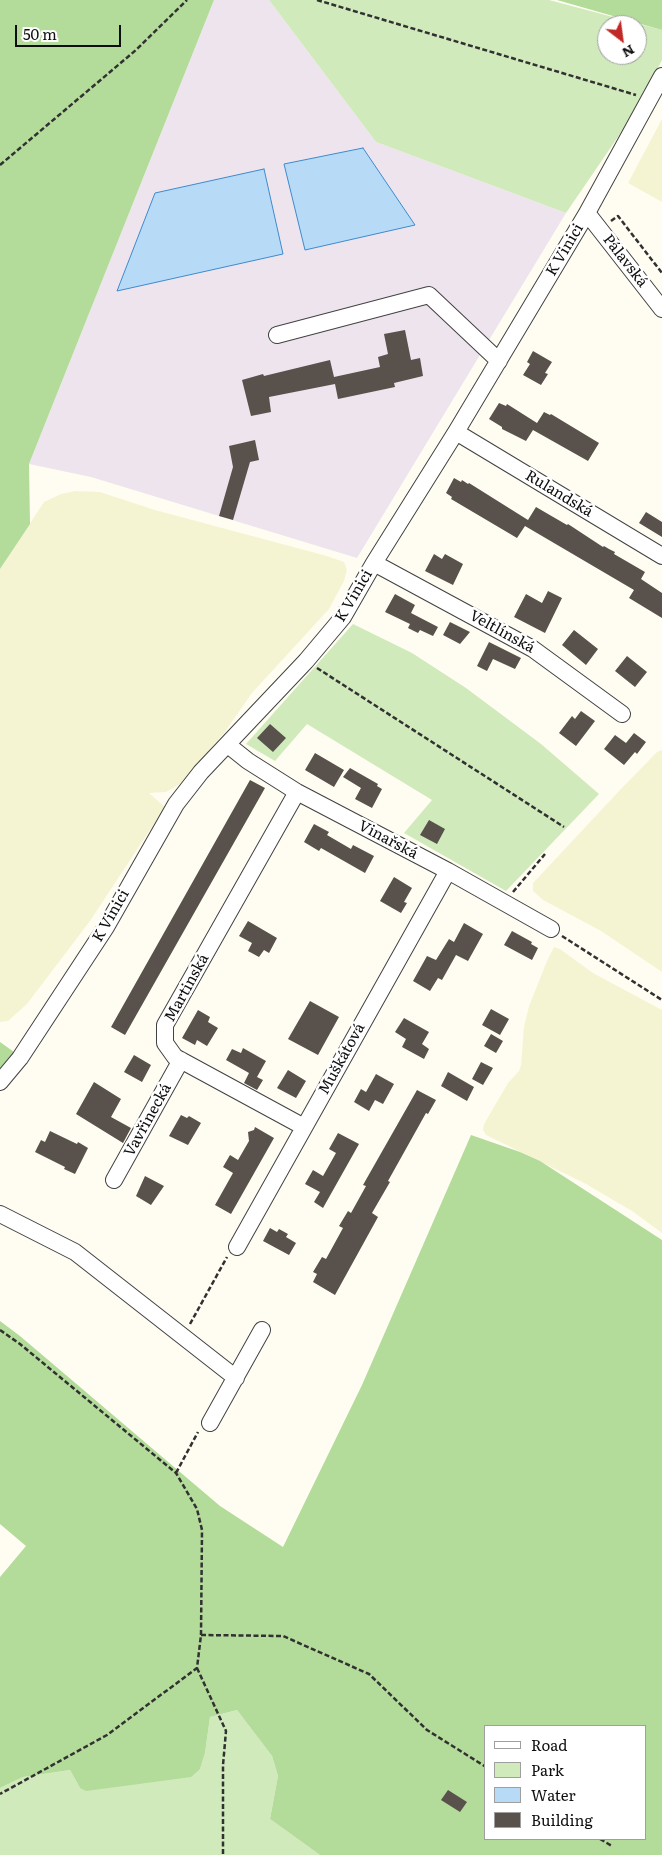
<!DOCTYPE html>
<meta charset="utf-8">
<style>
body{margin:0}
#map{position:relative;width:662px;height:1855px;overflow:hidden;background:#fffdf2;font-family:Literata,serif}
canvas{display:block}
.legend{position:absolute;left:484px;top:1725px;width:162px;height:115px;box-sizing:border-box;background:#fff;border:1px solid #9f9f9f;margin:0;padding:6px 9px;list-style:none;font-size:15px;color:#0f0f0f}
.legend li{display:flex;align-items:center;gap:10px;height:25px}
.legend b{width:25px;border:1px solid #9f9f9f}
.north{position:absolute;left:597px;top:15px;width:50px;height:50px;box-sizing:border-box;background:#fff;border:1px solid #9f9f9f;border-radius:50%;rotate:150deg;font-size:14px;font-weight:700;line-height:20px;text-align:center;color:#0f0f0f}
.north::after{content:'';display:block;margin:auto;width:18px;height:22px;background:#c12826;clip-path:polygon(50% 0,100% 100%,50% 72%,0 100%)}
.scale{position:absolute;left:15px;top:25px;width:106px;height:22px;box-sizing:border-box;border:2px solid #0f0f0f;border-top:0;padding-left:6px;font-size:15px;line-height:18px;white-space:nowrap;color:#0f0f0f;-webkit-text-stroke:4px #fff;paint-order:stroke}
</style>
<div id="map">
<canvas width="662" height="1855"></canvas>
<ul class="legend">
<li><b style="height:6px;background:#fff"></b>Road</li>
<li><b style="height:14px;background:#d0eabb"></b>Park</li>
<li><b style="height:14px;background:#b7dbf6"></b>Water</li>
<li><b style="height:14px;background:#58514c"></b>Building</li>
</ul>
<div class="north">N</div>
<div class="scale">50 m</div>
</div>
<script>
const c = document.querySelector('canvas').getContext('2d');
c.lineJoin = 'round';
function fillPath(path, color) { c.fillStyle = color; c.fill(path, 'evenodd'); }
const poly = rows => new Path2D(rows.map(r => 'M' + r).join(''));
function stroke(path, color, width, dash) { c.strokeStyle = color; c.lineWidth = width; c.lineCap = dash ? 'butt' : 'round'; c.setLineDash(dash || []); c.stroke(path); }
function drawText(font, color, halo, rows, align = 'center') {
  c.font = font + ' Literata,serif'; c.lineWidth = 5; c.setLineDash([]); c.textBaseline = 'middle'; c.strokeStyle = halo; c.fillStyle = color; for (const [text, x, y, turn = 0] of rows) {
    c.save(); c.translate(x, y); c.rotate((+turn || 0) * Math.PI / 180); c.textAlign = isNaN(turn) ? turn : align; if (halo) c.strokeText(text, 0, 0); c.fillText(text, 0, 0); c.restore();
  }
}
fillPath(poly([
 [214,0,269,0,376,142,566,213,357,558,91,477,29,464]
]), '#ede4ee');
fillPath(poly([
 [662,119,662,202,628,183],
 [75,491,100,492,155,510,327,556,344,562,347,570,344,581,329,609,252,693,224,733,180,784,166,792,149,793,165,807,90,921,27,1004,8,1021,0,1022,0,569,44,502,61,494],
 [662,750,662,972,601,931,543,900,533,891,533,883,619,791,657,752],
 [554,947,560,949,593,973,662,1010,662,1233,632,1211,586,1184,486,1135,483,1130,484,1124,508,1083,519,1071,521,1065,524,1027,529,1006,547,961]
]), '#f5f4d2');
fillPath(poly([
 [269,0,549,0,662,30,662,60,637,109,566,213,376,142],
 [607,25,637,25,637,55,607,55],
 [353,624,412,653,466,688,541,744,599,794,506,891,404,833,432,800,307,724,275,761,246,744],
 [237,1710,272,1756,278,1776,270,1819,320,1855,0,1855,0,1788,23,1777,70,1770,80,1788,200,1769,205,1753,210,1717]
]), '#d0eabb');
fillPath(poly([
 [0,0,214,0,29,464,30,524,0,569],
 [557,0,662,0,662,30],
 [0,1042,14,1052,0,1069],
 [471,1135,520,1152,540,1161,662,1240,662,1855,320,1855,270,1819,278,1776,272,1756,237,1710,210,1717,205,1753,200,1769,191,1777,86,1791,80,1788,70,1770,23,1777,0,1788,0,1577,26,1546,0,1524,0,1321,20,1336,220,1506,283,1547,362,1385],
 [486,1726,646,1726,646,1839,486,1839]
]), '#b3db9a');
const water = poly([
 [363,148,415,225,305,250,284,164,363,148],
 [264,169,283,254,117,291,155,193,264,169]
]);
fillPath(water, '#b7dbf6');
stroke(water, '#3d8bce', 1);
fillPath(poly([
 [405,330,411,360,420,358,423,376,394,383,395,387,338,399,335,384,269,397,271,412,251,416,242,380,263,374,264,376,330,360,334,377,380,367,378,357,388,354,384,334],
 [533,351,552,362,545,373,548,374,541,385,523,375,530,364,527,362],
 [499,403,506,406,507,404,537,423,544,412,550,415,551,414,599,443,588,461,533,430,526,441,502,429,502,427,489,419],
 [255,440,259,460,250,462,233,520,219,516,233,467,229,446],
 [454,478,461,482,462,480,468,484,469,483,528,520,536,507,567,525,568,524,603,547,604,546,609,549,615,552,614,554,645,572,641,579,662,593,662,618,629,598,634,590,525,526,517,538,451,499,452,497,446,493],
 [646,512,662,522,662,537,639,523],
 [434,554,442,559,445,554,463,564,453,585,425,571],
 [548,591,562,598,545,633,514,617,526,594,542,603],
 [395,594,415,605,411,613,438,627,433,636,420,630,418,633,408,628,410,624,385,612],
 [450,622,470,632,460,644,443,635],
 [574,630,598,649,586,665,562,645],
 [489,642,521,658,515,669,493,659,487,671,477,666],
 [627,656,647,672,635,687,615,671],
 [581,711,595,721,576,746,559,733,572,716,575,719],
 [270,724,286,738,273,752,257,738],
 [634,733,646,742,637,754,635,752,624,765,604,749,615,735,626,743],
 [315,753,344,770,334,787,305,770],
 [350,768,378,784,377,786,382,789,372,808,355,799,361,788,343,777],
 [250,780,265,788,125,1035,111,1027],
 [429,820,445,829,437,844,420,835],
 [314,824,329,832,327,835,351,849,353,845,374,856,365,873,321,848,319,851,304,842],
 [394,877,412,888,404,902,407,903,401,913,380,901],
 [248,921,277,938,269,953,264,950,259,957,248,951,252,943,239,936],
 [464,923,483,934,468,961,456,955,442,980,438,978,430,991,413,981,427,956,436,960,449,939,454,942],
 [512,931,532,942,531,944,538,948,532,960,504,945],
 [310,1001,339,1017,318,1055,288,1039],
 [491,1009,509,1019,500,1035,482,1025],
 [198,1010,210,1017,208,1022,218,1028,207,1046,197,1040,195,1045,182,1038],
 [404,1018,429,1032,422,1044,429,1049,424,1059,402,1047,406,1039,395,1032],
 [491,1034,503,1041,496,1053,484,1046],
 [243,1048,266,1061,257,1077,263,1080,257,1090,244,1083,249,1073,226,1060,232,1049,241,1053],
 [134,1055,151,1065,142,1082,124,1072],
 [481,1062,493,1068,483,1085,472,1079],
 [288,1070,306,1081,296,1098,277,1088],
 [448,1072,474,1087,467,1101,441,1086],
 [376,1074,394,1084,383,1104,375,1100,369,1111,354,1102,361,1089,366,1092],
 [94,1082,121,1099,111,1117,131,1128,123,1143,76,1114],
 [417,1090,436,1100,428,1114,426,1113,388,1181,390,1182,372,1213,378,1217,335,1295,313,1282,317,1274,313,1272,322,1257,326,1259,343,1228,339,1226,348,1211,351,1213,366,1186,363,1185],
 [181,1115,187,1118,189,1116,201,1123,188,1145,169,1136],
 [255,1127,274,1138,231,1214,215,1205,233,1173,223,1167,230,1155,238,1160,249,1141,248,1132,254,1130],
 [50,1131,77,1144,78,1142,88,1148,75,1174,64,1169,65,1167,35,1152,41,1140,45,1142],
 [338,1133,359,1144,323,1208,314,1202,320,1192,305,1184,313,1170,323,1176,336,1153,329,1149],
 [145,1176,164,1186,151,1205,136,1196],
 [270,1228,277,1232,279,1229,288,1234,286,1237,296,1243,289,1255,263,1241],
 [448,1790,467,1802,460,1812,441,1800]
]), '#58514c');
const minor = poly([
 [587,213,662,309],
 [277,335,429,295,499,361],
 [456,432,662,556],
 [374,563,533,649,622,714],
 [228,745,248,761,297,792,448,871,551,929],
 [297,792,165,1025,165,1043,175,1057,304,1127],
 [0,1082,20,1058,106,927,176,804,201,772,306,661,343,617,374,563,456,432,587,213,662,76],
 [114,1180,181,1060],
 [0,1214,75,1252,236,1378],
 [237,1247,448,871],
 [210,1423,262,1330]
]);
stroke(minor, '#424242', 18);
stroke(poly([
 [317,0,636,95],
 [0,165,136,50,187,0],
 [611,221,618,216,662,273],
 [317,668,564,827],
 [513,892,545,854],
 [562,936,662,1000],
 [190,1324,227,1257],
 [0,1330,20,1344,176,1473,197,1509,202,1530,201,1635,197,1668,107,1735,0,1794],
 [176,1473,198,1432],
 [201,1635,283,1636,369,1674,427,1730,486,1767],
 [197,1668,226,1731,223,1765,223,1855],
 [600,1839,612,1846]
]), '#313131', 2.5, [5, 2.5]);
stroke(minor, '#fff', 16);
drawText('15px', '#0f0f0f', '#fff', [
 ["K Vinici",565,250,-59],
 ["Pálavská",625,261,52],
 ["Rulandská",559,494,31],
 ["K Vinici",354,596,-59],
 ["Veltlínská",502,632,29],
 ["Vinařská",388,840,28],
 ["K Vinici",111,916,-60],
 ["Martinská",187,988,-61],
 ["Muškátová",342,1059,-61],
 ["Vavřinecká",148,1120,-61]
]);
</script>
